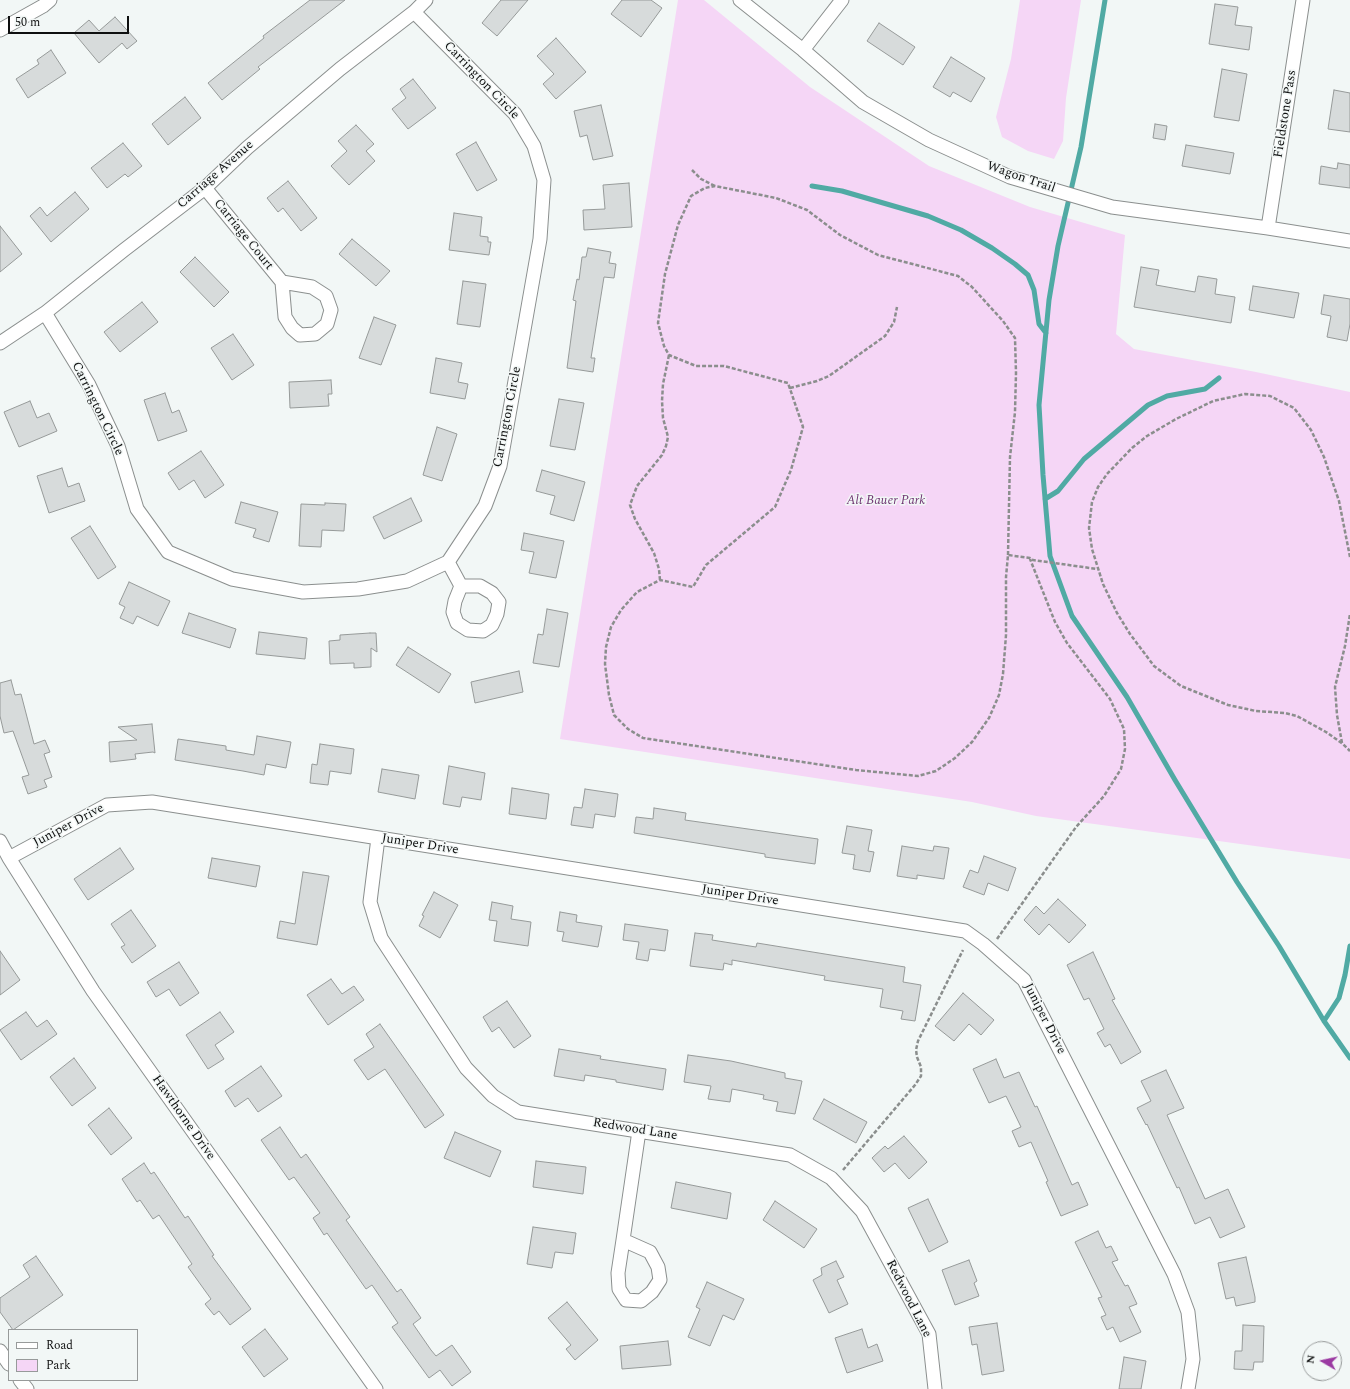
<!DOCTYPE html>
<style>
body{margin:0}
#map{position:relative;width:1350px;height:1389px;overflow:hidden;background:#f2f7f6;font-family:Spectral,serif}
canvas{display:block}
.legend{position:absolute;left:8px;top:1329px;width:130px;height:52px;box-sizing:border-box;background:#f2f7f6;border:1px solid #979a9a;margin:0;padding:5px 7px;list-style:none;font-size:12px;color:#0e0f0f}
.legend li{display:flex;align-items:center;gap:8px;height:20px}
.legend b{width:20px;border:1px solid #979a9a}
.north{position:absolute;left:1302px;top:1341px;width:40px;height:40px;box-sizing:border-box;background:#f2f7f6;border:1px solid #979a9a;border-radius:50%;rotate:279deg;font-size:11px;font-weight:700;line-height:16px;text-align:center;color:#0e0f0f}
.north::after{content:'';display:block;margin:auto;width:14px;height:18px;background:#9b3aa2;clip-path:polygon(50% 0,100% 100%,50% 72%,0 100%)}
.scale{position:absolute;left:8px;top:16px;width:121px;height:18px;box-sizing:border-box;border:2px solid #0e0f0f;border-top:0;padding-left:5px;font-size:12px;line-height:14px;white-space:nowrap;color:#0e0f0f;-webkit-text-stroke:3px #f2f7f6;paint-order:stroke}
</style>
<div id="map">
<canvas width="1350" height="1389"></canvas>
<ul class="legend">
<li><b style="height:5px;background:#fff"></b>Road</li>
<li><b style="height:11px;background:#f5d6f6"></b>Park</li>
</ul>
<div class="north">N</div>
<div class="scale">50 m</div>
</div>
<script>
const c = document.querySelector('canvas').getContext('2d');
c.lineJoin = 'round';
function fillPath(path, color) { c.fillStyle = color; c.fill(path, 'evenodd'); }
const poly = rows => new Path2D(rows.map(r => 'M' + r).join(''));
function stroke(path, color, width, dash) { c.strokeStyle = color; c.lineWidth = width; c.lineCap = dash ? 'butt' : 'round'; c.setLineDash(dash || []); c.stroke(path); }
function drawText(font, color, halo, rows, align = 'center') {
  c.font = font + ' Spectral,serif'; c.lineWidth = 3; c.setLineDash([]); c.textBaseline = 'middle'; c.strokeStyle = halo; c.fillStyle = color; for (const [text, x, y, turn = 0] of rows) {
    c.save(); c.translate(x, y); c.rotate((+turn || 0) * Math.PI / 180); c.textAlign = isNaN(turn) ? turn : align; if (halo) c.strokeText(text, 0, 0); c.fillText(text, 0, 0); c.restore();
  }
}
fillPath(poly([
 [678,0,704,0,810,87,929,166,1030,207,1125,235,1116,334,1134,349,1256,372,1350,392,1350,859,1036,816,972,802,560,739],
 [1020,0,1081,0,1066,98,1063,141,1054,159,1028,151,1002,137,996,117,1011,59]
]), '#f5d6f6');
stroke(poly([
 [1105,0,1081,147,1058,246,1049,300,1039,405,1043,475,1050,556,1072,616,1127,697,1175,780,1237,882,1279,946,1324,1021,1350,1058],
 [812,186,842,191,928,216,961,230,992,248,1015,264,1028,275,1034,290,1039,324,1046,333],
 [1045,499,1058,491,1084,459,1148,405,1167,396,1205,389,1219,378],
 [1324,1021,1339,998,1345,975,1350,946]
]), '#50aaa4', 5);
const building = poly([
 [310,0,345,0,258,67,260,69,222,100,208,83,264,38,263,36,310,0],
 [501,0,528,0,497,36,482,23,501,0],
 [622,0,651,0,662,8,641,37,611,14,622,0],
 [1215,4,1238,7,1235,25,1252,27,1249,50,1209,44,1215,4],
 [115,17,137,41,127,49,122,43,99,63,74,33,89,20,99,31,115,17],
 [879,23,915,47,903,65,867,41,879,23],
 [556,38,586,72,556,99,543,84,554,74,537,56,556,38],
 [51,50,66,73,28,98,16,79,39,64,37,60,51,50],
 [951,57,985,78,971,102,953,92,950,97,933,87,951,57],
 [1222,69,1247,74,1239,121,1214,117,1222,69],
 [413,79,436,108,408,129,392,109,406,98,400,89,413,79],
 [1334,90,1350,93,1350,132,1328,129,1334,90],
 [185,97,201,118,168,145,152,124,185,97],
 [601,105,613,156,593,160,587,135,580,137,574,111,601,105],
 [1155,124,1167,126,1165,140,1153,138,1155,124],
 [356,125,374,144,366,151,375,161,349,185,331,166,347,151,338,141,356,125],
 [476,142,497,180,477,191,456,154,476,142],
 [123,143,142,166,128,177,125,174,107,188,91,168,123,143],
 [1186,145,1234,153,1230,174,1182,166,1186,145],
 [1338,163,1350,165,1350,188,1319,184,1321,166,1337,169,1338,163],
 [288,181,317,218,301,231,283,208,278,212,267,198,288,181],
 [629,183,632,227,584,230,583,210,605,209,603,185,629,183],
 [75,192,89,209,51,242,30,216,40,207,47,216,75,192],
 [454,213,482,217,480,236,488,237,488,242,491,242,489,255,449,250,454,213],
 [0,226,22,254,0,272,0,226],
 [352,239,390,271,376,286,339,254,352,239],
 [588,248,611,252,609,263,616,264,614,278,604,277,591,358,595,358,593,372,567,368,576,301,573,300,577,279,579,280,582,257,586,257,588,248],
 [195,257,229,292,214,307,180,272,195,257],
 [1141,267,1159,270,1156,285,1195,292,1198,276,1217,279,1215,294,1235,297,1231,323,1134,307,1141,267],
 [463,281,486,284,480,327,457,324,463,281],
 [1253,286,1299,293,1294,318,1249,310,1253,286],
 [1324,295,1350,299,1350,324,1347,341,1327,337,1331,316,1321,314,1324,295],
 [142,302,158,322,120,352,104,332,142,302],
 [374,317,396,325,381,365,359,358,374,317],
 [233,334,254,365,232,380,211,348,233,334],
 [436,358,462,363,458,382,468,384,465,399,430,393,436,358],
 [331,380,332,394,328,394,329,406,290,408,289,382,331,380],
 [165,393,172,413,179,410,187,431,158,441,144,400,165,393],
 [559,399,584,403,575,450,550,446,559,399],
 [30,401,37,418,49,413,57,431,19,447,4,412,30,401],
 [437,427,457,434,442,481,423,475,437,427],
 [201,451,224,485,205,498,194,480,179,490,168,473,201,451],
 [62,468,68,487,79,483,85,501,49,513,37,476,62,468],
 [542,470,585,482,574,521,550,514,555,496,536,491,542,470],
 [411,498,422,521,384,539,373,517,411,498],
 [241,502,278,512,269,542,253,537,256,529,235,523,241,502],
 [325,503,346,504,344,531,322,530,321,547,299,546,301,504,325,505,325,503],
 [90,526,116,567,98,579,71,538,90,526],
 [524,533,564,541,556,578,529,573,534,552,521,550,524,533],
 [129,582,170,601,158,626,137,616,133,624,120,618,125,607,119,604,129,582],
 [547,609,568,613,559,667,533,663,538,634,543,635,547,609],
 [189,613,236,629,230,648,182,633,189,613],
 [259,632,307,638,305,659,256,654,259,632],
 [370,633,376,633,377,652,371,648,371,667,354,668,354,663,330,664,329,641,340,640,340,635,370,633],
 [408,647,451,674,439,693,396,665,408,647],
 [519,671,523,692,475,703,471,682,519,671],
 [11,680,15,695,21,694,34,744,45,740,50,752,44,754,52,777,44,780,47,787,28,794,22,777,29,775,13,731,4,733,0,716,0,683,11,680],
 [152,724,155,753,153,752,135,754,136,759,110,762,109,742,137,740,118,727,152,724],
 [257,736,291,742,286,768,266,764,264,775,243,771,175,760,178,739,226,746,226,750,254,755,257,736],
 [320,744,354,749,351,774,330,771,328,785,310,783,312,764,317,765,320,744],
 [449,766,485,773,481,800,462,797,460,807,443,804,449,766],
 [382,769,419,775,415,799,378,792,382,769],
 [512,788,549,794,546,819,509,814,512,788],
 [585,789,618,794,615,817,595,814,593,828,571,825,574,807,582,808,585,789],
 [654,808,686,813,685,820,818,839,815,864,765,857,765,854,634,833,636,817,653,819,654,808],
 [847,826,872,830,868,851,874,852,870,872,853,869,855,855,842,853,847,826],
 [902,846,933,851,934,846,949,848,944,879,917,875,917,879,897,876,902,846],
 [120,848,134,869,88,900,74,879,120,848],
 [984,856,1016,868,1008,891,988,883,984,895,963,887,970,870,978,873,984,856],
 [212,858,260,866,256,887,208,878,212,858],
 [303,872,329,876,317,945,277,938,280,921,295,924,303,872],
 [434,892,458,905,440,938,419,926,424,916,422,915,434,892],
 [1058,899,1086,925,1069,943,1049,924,1039,935,1024,920,1036,906,1044,914,1058,899],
 [492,902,513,906,511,919,531,922,528,946,494,941,497,921,489,920,492,902],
 [131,910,156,946,132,963,121,947,125,945,111,924,131,910],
 [560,912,577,915,576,922,602,926,598,947,562,941,564,932,557,931,560,912],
 [625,924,668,930,665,951,650,949,648,961,636,959,639,942,623,940,625,924],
 [695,933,713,935,712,940,756,947,757,943,905,967,903,982,921,985,915,1021,901,1019,903,1011,880,1007,883,989,824,980,825,976,732,960,732,965,724,963,723,970,690,966,695,933],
 [0,951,20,980,0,995,0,951],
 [1093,952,1115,999,1112,1000,1141,1052,1121,1064,1110,1044,1105,1047,1097,1033,1104,1029,1089,998,1084,1000,1067,965,1093,952],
 [179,962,199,993,180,1006,169,989,156,997,147,982,179,962],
 [331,979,342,994,354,986,364,1000,328,1025,307,995,331,979],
 [963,993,994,1020,981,1035,969,1024,954,1041,935,1026,963,993],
 [507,1001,531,1036,514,1048,499,1027,492,1032,483,1017,507,1001],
 [26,1012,37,1027,47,1020,57,1034,21,1060,0,1030,26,1012],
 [220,1012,234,1032,215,1045,224,1059,208,1069,186,1035,220,1012],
 [380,1024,444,1115,425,1128,385,1069,368,1080,354,1060,374,1047,366,1034,380,1024],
 [559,1049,601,1056,600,1059,666,1069,663,1090,616,1082,616,1080,585,1075,584,1081,554,1076,559,1049],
 [688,1055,731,1061,785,1073,785,1078,802,1081,795,1114,776,1111,778,1102,763,1099,764,1095,732,1089,730,1102,708,1099,711,1086,684,1082,688,1055],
 [74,1058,96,1088,72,1106,50,1077,74,1058],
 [996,1059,1004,1078,1019,1072,1035,1107,1037,1106,1072,1185,1078,1182,1088,1205,1061,1216,1046,1182,1048,1181,1031,1142,1019,1147,1012,1131,1021,1127,1006,1096,989,1103,973,1069,996,1059],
 [261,1066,282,1096,258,1112,248,1098,235,1107,225,1091,261,1066],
 [1166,1070,1184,1108,1167,1115,1205,1199,1228,1189,1245,1227,1220,1238,1210,1217,1195,1224,1179,1187,1177,1188,1147,1124,1146,1125,1137,1108,1151,1101,1141,1081,1166,1070],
 [824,1099,867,1122,856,1143,813,1119,824,1099],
 [109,1108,132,1138,111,1155,88,1125,109,1108],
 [280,1127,301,1158,306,1154,350,1217,346,1220,397,1292,401,1289,421,1318,413,1324,431,1350,436,1356,452,1345,471,1372,452,1386,440,1370,429,1378,392,1327,398,1323,372,1285,366,1289,327,1233,324,1235,313,1218,320,1213,294,1177,289,1180,261,1140,280,1127],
 [455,1132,501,1151,490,1177,444,1158,455,1132],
 [904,1136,927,1162,909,1179,895,1163,884,1172,872,1158,885,1146,888,1149,904,1136],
 [536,1161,586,1167,583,1194,533,1187,536,1161],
 [144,1163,151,1174,154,1172,185,1218,188,1216,214,1255,212,1256,251,1309,230,1325,219,1311,214,1315,205,1304,211,1299,188,1267,192,1264,159,1215,153,1219,140,1200,137,1202,122,1179,144,1163],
 [676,1182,731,1193,727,1219,671,1208,676,1182],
 [928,1199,948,1242,929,1252,908,1208,928,1199],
 [775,1201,817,1229,804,1248,763,1220,775,1201],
 [533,1227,576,1233,573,1254,555,1252,552,1268,527,1264,533,1227],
 [1098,1231,1106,1248,1111,1246,1118,1260,1112,1262,1125,1286,1128,1285,1137,1304,1129,1307,1141,1332,1120,1342,1113,1327,1107,1330,1101,1317,1106,1315,1098,1298,1102,1297,1075,1242,1098,1231],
 [36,1256,63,1295,13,1330,0,1312,0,1298,30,1277,23,1265,36,1256],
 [1246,1257,1255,1297,1255,1302,1236,1306,1234,1297,1226,1299,1218,1263,1246,1257],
 [969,1260,977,1281,974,1283,979,1296,955,1305,942,1270,969,1260],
 [836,1261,844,1277,837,1280,848,1304,829,1313,813,1280,822,1275,821,1268,836,1261],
 [707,1282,744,1299,734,1320,723,1315,710,1346,688,1337,700,1309,696,1307,707,1282],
 [567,1302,598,1340,575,1360,566,1349,571,1345,548,1318,567,1302],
 [997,1323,1004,1371,982,1375,977,1344,972,1345,969,1327,997,1323],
 [1243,1325,1264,1326,1263,1362,1254,1362,1253,1370,1234,1369,1235,1351,1242,1351,1243,1325],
 [265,1329,288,1359,264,1377,242,1347,265,1329],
 [862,1329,868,1348,877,1344,883,1361,847,1373,835,1338,862,1329],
 [668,1341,671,1365,622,1369,620,1346,668,1341],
 [1124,1357,1146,1361,1141,1389,1119,1389,1124,1357]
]);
fillPath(building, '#d7dbdb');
stroke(building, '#969a99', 1);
const street = poly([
 [740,0,803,50,863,102,929,140,1010,177,1112,207,1268,228,1350,241],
 [0,30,43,6,50,0],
 [803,50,842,0],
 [205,188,282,282,285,317,292,328,300,335,315,334,327,324,331,310,326,296,312,287,282,282],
 [1268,228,1303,0],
 [45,313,89,385,118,446,137,509,168,552,232,579,303,592,358,589,407,581,448,562,485,506,500,466,540,239,544,180,534,146,515,114,414,12],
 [0,343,45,313,124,250,205,188,247,148,340,69,414,12,426,0],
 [448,562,461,586],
 [461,586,480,586,492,593,499,602,497,614,492,625,483,631,468,630,457,623,453,612,455,601,461,586],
 [378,838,370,902,381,938,466,1068,493,1096,518,1112,790,1155,831,1178,862,1211,929,1334,935,1389],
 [0,841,9,858,93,991,376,1389],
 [9,858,107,805,152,802,965,931,983,944,1024,980,1174,1274,1188,1312,1193,1359,1188,1389],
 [623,1240,650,1252,658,1267,660,1280,652,1292,641,1301,626,1300,619,1289,618,1273,623,1240,639,1131],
 [0,1351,9,1364],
 [20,1380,27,1389]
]);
stroke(street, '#8b8f8e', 15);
stroke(poly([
 [692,170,701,179,715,186],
 [790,388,817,381,829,376,885,336,894,322,897,307],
 [1008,555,1010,457,1015,412,1016,373,1015,338,1003,321,972,287,958,276,878,255,840,235,807,210,776,198,715,186,705,188,691,196,678,225,665,274,658,323,664,346,669,355,696,366,724,366,788,383,803,427,791,470,775,507,706,565,693,587,660,580,637,592,621,610,611,627,606,647,605,664,609,695,614,715,628,729,643,738,856,770,918,776,936,771,955,758,972,742,989,718,999,695,1003,674,1006,635,1006,577,1008,555,1030,558,1033,560,1097,569],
 [1350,557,1339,501,1324,457,1311,430,1294,408,1270,396,1245,394,1213,401,1176,419,1147,436,1132,448,1107,474,1098,487,1092,502,1089,528,1092,549,1103,584,1117,613,1130,634,1154,666,1181,686,1228,705,1256,711,1285,713,1297,716,1326,732,1343,744,1350,751],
 [660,580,659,569,654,553,635,519,630,505,637,486,662,455,666,446,668,437,663,418,662,401,663,384,669,355],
 [1342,743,1337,715,1335,687,1345,646,1350,614],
 [997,939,1076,827,1104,796,1121,769,1125,749,1124,729,1110,699,1067,643,1055,622,1030,559],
 [843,1170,915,1085,921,1076,921,1067,917,1057,916,1050,918,1041,963,950]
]), '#8b8e8d', 2.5, [4, 2]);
stroke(street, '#fff', 13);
drawText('13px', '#0e0f0f', '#f2f7f6', [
 ["Carrington Circle",481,81,46],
 ["Fieldstone Pass",1286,114,-81],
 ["Carriage Avenue",216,175,-41],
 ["Wagon Trail",1021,178,19],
 ["Carriage Court",243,235,51],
 ["Carrington Circle",97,409,64],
 ["Carrington Circle",508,417,-79],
 ["Juniper Drive",69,826,-28],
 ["Juniper Drive",420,845,9],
 ["Juniper Drive",740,896,9],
 ["Juniper Drive",1044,1019,63],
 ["Hawthorne Drive",183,1118,55],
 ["Redwood Lane",635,1130,9],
 ["Redwood Lane",908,1299,63]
]);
drawText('italic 13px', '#703673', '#f2f7f6', [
 ["Alt Bauer Park",886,501]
]);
</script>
